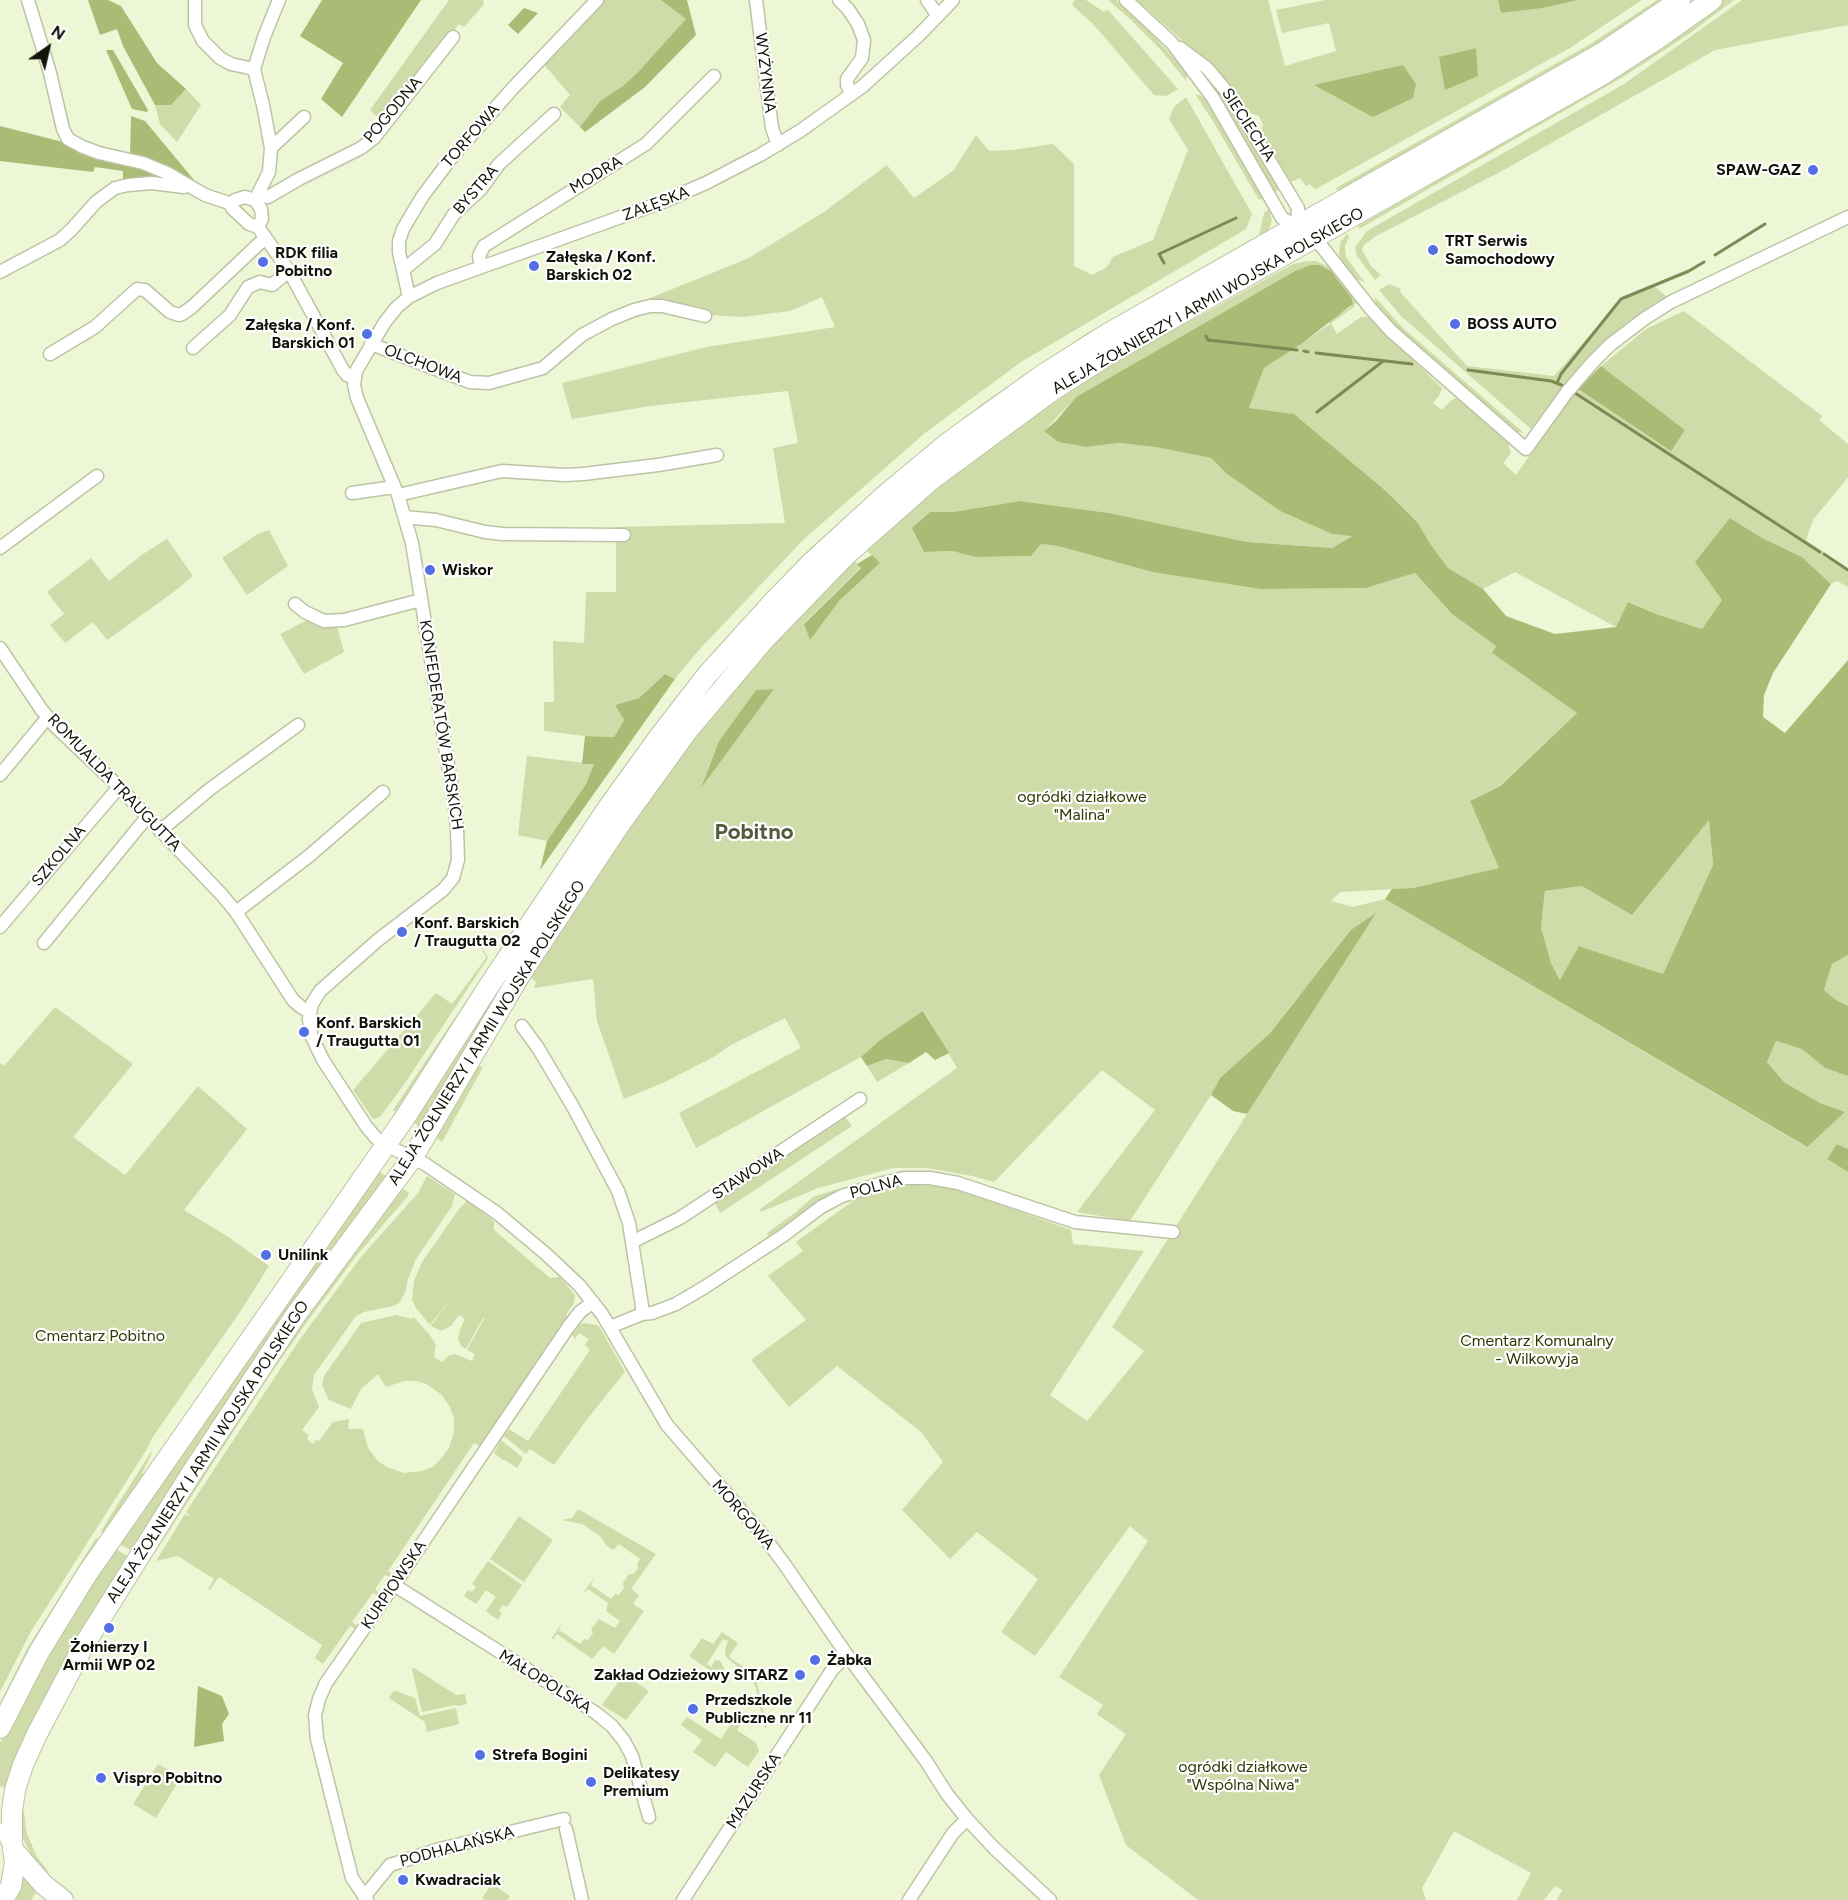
<!DOCTYPE html>
<meta charset="utf-8">
<style>
body{margin:0}
#map{position:relative;width:1848px;height:1900px;overflow:hidden;background:#edf6d5;font-family:Figtree,sans-serif}
canvas{display:block}
.north{position:absolute;left:18px;top:18px;width:60px;height:60px;-webkit-text-stroke:4px #fefefe;paint-order:stroke;rotate:34deg;font-size:16px;font-weight:700;line-height:24px;text-align:center;color:#111308}
.north::after{content:'';display:block;margin:auto;width:21px;height:27px;background:#111308;clip-path:polygon(50% 0,100% 100%,50% 72%,0 100%)}
</style>
<div id="map">
<canvas width="1848" height="1900"></canvas>
<div class="north">N</div>
</div>
<script>
const c = document.querySelector('canvas').getContext('2d');
c.lineJoin = 'round';
function fillPath(path, color) { c.fillStyle = color; c.fill(path, 'evenodd'); }
const poly = rows => new Path2D(rows.map(r => 'M' + r).join(''));
function stroke(path, color, width, dash) { c.strokeStyle = color; c.lineWidth = width; c.lineCap = dash ? 'butt' : 'round'; c.setLineDash(dash || []); c.stroke(path); }
function drawText(font, color, halo, rows, align = 'center') {
  c.font = font + ' Figtree,sans-serif'; c.lineWidth = 4.5; c.setLineDash([]); c.textBaseline = 'middle'; c.strokeStyle = halo; c.fillStyle = color; for (const [text, x, y, turn = 0] of rows) {
    c.save(); c.translate(x, y); c.rotate((+turn || 0) * Math.PI / 180); c.textAlign = isNaN(turn) ? turn : align; if (halo) c.strokeText(text, 0, 0); c.fillText(text, 0, 0); c.restore();
  }
}
fillPath(poly([
 [449,0,483,0,484,4,464,27,459,24,381,121,370,110],
 [601,0,661,0,687,19,639,71,623,86,600,101,580,127,560,107,570,95,542,62],
 [1075,0,1086,0,1104,12,1108,10,1178,89,1166,96,1154,95,1094,25,1072,5],
 [1108,0,1116,0,1137,18,1183,68,1187,75,1186,81,1161,50,1130,19],
 [1137,0,1268,0,1285,66,1336,51,1329,23,1282,33,1276,10,1325,0,1498,0,1501,13,1543,8,1578,0,1642,0,1570,48,1316,189,1309,184,1306,186,1300,178,1291,182,1261,132,1263,125,1259,116,1248,112,1224,78],
 [1657,0,1668,0,1597,47,1340,194,1336,188,1592,43],
 [1723,0,1734,0,1689,34,1623,77,1359,229,1358,226,1425,188,1483,150,1701,16],
 [1742,0,1848,0,1848,25,1715,50,1502,171,1376,236,1364,245,1362,250,1371,266,1381,275,1375,280,1357,256,1355,247,1367,231,1624,84],
 [1209,83,1226,101,1250,138,1280,189,1275,192,1228,110],
 [186,89,201,105,177,142,160,124,155,105,171,105],
 [1195,94,1203,96,1209,105,1263,198,1259,200,1213,121],
 [1186,97,1252,214,1246,229,1021,362,925,433,803,540,698,651,675,679,665,674,639,698,615,705,624,720,614,737,585,736,544,731,544,702,554,702,553,641,584,643,586,592,616,592,616,527,785,523,773,448,798,443,788,391,650,406,572,419,562,383,706,347,835,327,822,297,790,311,743,317,708,315,666,305,638,303,749,258,824,212,887,165,914,198,953,171,976,135,989,151,1012,150,1053,144,1074,164,1074,266,1092,275,1107,267,1113,257,1153,240,1188,150,1169,119,1174,107],
 [1269,209,1272,221,1269,230,1266,235,1122,318,789,576,501,958,496,955,605,793,658,721,729,635,803,555,885,481,983,403,1084,335,1259,235,1264,213],
 [1347,233,1349,237,1345,246,1346,257,1365,283,1355,278,1341,259,1339,254,1340,243],
 [1308,261,1316,261,1329,267,1335,271,1356,298,1356,302,1354,307,1331,323,1337,334,1361,317,1368,317,1442,388,1439,396,1433,403,1442,410,1450,401,1456,398,1508,442,1511,453,1503,463,1516,475,1560,412,1578,389,1671,450,1685,430,1601,366,1646,329,1684,311,1822,416,1819,420,1848,444,1848,477,1813,520,1806,540,1848,569,1848,587,1837,581,1831,584,1802,557,1762,538,1730,518,1722,600,1702,629,1656,614,1629,602,1616,627,1515,572,1483,589,1448,568,1429,542,1418,523,1386,491,1294,414,1249,408,1264,368,1330,324,1328,322,1351,307,1353,301,1352,298,1338,279,1326,268,1315,265,1295,271,1076,397,1044,431,1058,442,1086,447,1119,443,1155,447,1211,458,1227,474,1280,511,1332,534,1353,535,1332,548,1247,542,1109,513,1020,501,953,512,930,512,924,552,952,551,976,557,1031,556,1041,544,1058,546,1152,572,1260,589,1366,588,1415,573,1452,614,1496,646,1492,653,1577,713,1499,786,1470,801,1500,868,1413,888,1340,892,1331,901,1353,907,1385,899,1806,1147,1845,1112,1820,1103,1784,1082,1767,1062,1776,1041,1802,1049,1825,1068,1848,1076,1848,1149,1837,1144,1827,1159,1848,1172,1848,1900,1557,1900,1562,1890,1555,1886,1544,1900,1517,1900,1531,1873,1454,1831,1422,1888,1426,1900,1198,1900,1126,1845,1099,1775,1126,1734,1097,1714,1103,1705,1059,1677,1148,1541,1130,1526,1035,1656,1001,1632,1038,1579,977,1532,950,1559,902,1510,943,1462,921,1432,837,1366,789,1407,751,1360,806,1320,768,1276,803,1251,796,1242,857,1198,886,1188,913,1185,936,1186,960,1190,1071,1230,1073,1244,1144,1251,1050,1395,1087,1421,1144,1351,1112,1327,1374,914,1296,999,1270,1033,1220,1078,1211,1095,1130,1221,1077,1212,1155,1110,1102,1070,994,1182,972,1176,927,1168,893,1168,818,1188,761,1212,759,1210,957,1068,924,1011,880,1040,861,1057,696,1148,679,1113,801,1048,785,1018,729,1046,715,1056,665,1082,624,1099,597,1021,593,979,534,988,536,982,528,976,676,757,747,669,852,559,861,567,804,623,810,639,839,601,880,563,864,548,911,506,996,440,1128,351,1200,316,1293,264],
 [773,689,773,690,702,785,719,741,756,690],
 [1389,284,1401,289,1400,292,1467,366,1554,376,1624,296,1653,285,1667,297,1634,318,1596,350,1566,382,1531,429,1401,316,1379,290],
 [1375,297,1403,328,1524,433,1513,431,1408,339,1376,306],
 [269,530,288,566,247,595,222,558,258,534],
 [167,539,193,576,175,591,107,640,93,622,65,643,50,625,64,614,47,592,91,558,109,581,143,554],
 [311,618,337,627,344,652,304,674,280,634],
 [527,756,594,764,586,784,547,841,518,835],
 [1709,819,1713,865,1663,974,1579,946,1561,981,1551,963,1541,927,1545,891,1582,886,1632,914],
 [479,941,488,958,403,1086,380,1117,373,1119,353,1090,436,993,452,1004,486,958],
 [1848,955,1848,1006,1836,1000,1824,990,1832,964],
 [490,965,494,968,398,1113,393,1110],
 [505,975,510,979,423,1129,413,1122,470,1036],
 [55,1007,133,1064,73,1137,125,1175,198,1086,247,1129,184,1210,227,1236,269,1266,242,1309,152,1438,147,1449,30,1633,0,1692,0,1063,4,1066],
 [886,1059,909,1063,877,1082,867,1066],
 [480,1066,483,1067,442,1142,433,1136,473,1068],
 [842,1112,852,1126,720,1213,713,1200],
 [376,1169,387,1177,317,1271,134,1552,116,1542],
 [427,1176,455,1194,452,1206,416,1259,408,1279,405,1293,399,1303,393,1306,364,1312,356,1316,314,1375,312,1389,319,1407,302,1430,309,1435,307,1439,313,1444,316,1440,319,1441,333,1422,349,1419,348,1429,363,1429,368,1448,378,1461,387,1467,404,1473,422,1471,432,1467,438,1462,449,1448,454,1432,454,1419,450,1407,442,1395,426,1384,416,1381,404,1381,386,1387,378,1374,361,1389,351,1409,329,1400,322,1385,324,1376,361,1323,396,1315,412,1319,414,1317,429,1334,436,1345,434,1357,442,1362,448,1356,455,1354,472,1361,475,1354,467,1350,484,1319,483,1318,466,1349,461,1346,458,1339,461,1327,465,1319,459,1315,451,1326,441,1331,431,1326,452,1297,430,1325,416,1308,412,1300,414,1281,422,1262,459,1209,467,1201,494,1221,494,1230,550,1278,560,1277,575,1295,574,1303,566,1315,568,1317,481,1446,474,1443,388,1571,393,1575,392,1578,385,1575,375,1589,381,1595,378,1596,373,1593,352,1622,358,1627,357,1630,350,1626,323,1664,315,1658,322,1645,219,1577,210,1590,208,1589,214,1579,178,1556,156,1561,185,1514,188,1516,189,1515,186,1512,300,1339,361,1257,418,1193],
 [402,1188,409,1193,408,1196,357,1255,309,1319,274,1369,154,1554,153,1549,274,1359],
 [838,1189,770,1239,768,1237,767,1233,796,1212,813,1197],
 [583,1323,597,1325,600,1328,625,1372,588,1418,554,1465,530,1449,526,1454,504,1436,509,1429,528,1441,590,1350,585,1345,589,1339,579,1333,575,1339,572,1335,578,1326],
 [501,1440,523,1458,517,1468,505,1460,504,1461,494,1453],
 [151,1452,152,1453,142,1473,146,1475,105,1534,101,1531],
 [578,1509,656,1554,631,1589,639,1595,633,1604,644,1611,614,1654,603,1646,592,1659,557,1634,553,1639,551,1639,562,1623,559,1630,580,1644,584,1639,588,1640,593,1633,591,1629,599,1619,615,1628,620,1621,606,1611,608,1603,588,1589,582,1594,594,1578,591,1585,611,1599,615,1594,619,1595,624,1588,623,1583,629,1574,634,1574,638,1568,637,1564,640,1559,619,1544,613,1550,607,1546,600,1536,582,1524,562,1520,572,1518],
 [519,1516,553,1540,524,1582,490,1559],
 [96,1538,101,1540,0,1712,0,1703,27,1649],
 [112,1547,131,1558,7,1789,0,1786,0,1743,28,1686],
 [488,1561,522,1585,507,1607,503,1605,499,1610,502,1613,498,1620,486,1611,496,1597,486,1590,476,1604,464,1596,468,1590,472,1592,476,1587,472,1584],
 [722,1632,738,1643,729,1657,751,1672,756,1678,767,1728,765,1728,755,1685,748,1675,726,1657,725,1649,728,1641,723,1639,707,1664,711,1667,715,1660,720,1661,725,1670,721,1678,689,1656,702,1638,713,1644],
 [414,1668,456,1695,465,1694,467,1704,459,1706,455,1705,422,1712,412,1669],
 [624,1674,649,1691,626,1720,602,1705],
 [394,1690,415,1698,420,1716,456,1708,459,1724,427,1732,425,1722,389,1698],
 [738,1714,744,1719,737,1730,756,1743,759,1751,748,1767,726,1752,715,1767,693,1752,702,1740,681,1725,687,1717,721,1739],
 [158,1764,181,1777,156,1818,133,1804],
 [19,1809,24,1811,26,1831,30,1841,37,1857,48,1871,46,1876,34,1860,25,1843,21,1832],
 [22,1869,38,1889,31,1900,11,1900],
 [492,1884,510,1896,507,1900,485,1900,482,1898]
]), '#cfdca9');
fillPath(poly([
 [88,0,108,0,121,6,157,63,186,89,171,105,155,105,123,46,117,29,100,35],
 [322,0,421,0,342,117,321,99,343,63,300,36],
 [661,0,687,0,696,35,645,87,585,132,580,127,600,101,623,86,639,71,686,19],
 [1498,0,1578,0,1543,8,1501,13],
 [524,8,538,13,518,34,508,25],
 [1476,48,1478,76,1445,90,1439,57],
 [106,50,113,50,148,110,147,112,132,109],
 [1403,65,1416,84,1413,98,1373,117,1314,85],
 [131,116,145,121,194,180,194,185,172,169,148,159,130,155],
 [0,126,63,142,136,163,185,185,123,183,123,171,95,167,93,172,0,161],
 [1311,265,1319,265,1331,271,1352,298,1353,304,1301,344,1264,368,1249,408,1294,414,1386,491,1418,523,1429,542,1448,568,1483,589,1506,616,1555,634,1616,627,1628,602,1656,614,1702,629,1722,600,1695,562,1730,518,1762,538,1802,557,1831,584,1773,673,1764,695,1763,717,1785,733,1848,660,1848,955,1832,964,1824,990,1836,1000,1848,1006,1848,1076,1825,1068,1802,1049,1776,1041,1767,1062,1784,1082,1820,1103,1845,1112,1807,1147,1385,899,1392,889,1413,888,1499,868,1470,801,1500,786,1577,713,1492,653,1496,646,1452,614,1415,573,1366,588,1260,589,1152,572,1058,546,1041,544,1031,556,976,557,952,551,924,552,912,528,930,512,953,512,1020,501,1109,513,1247,542,1332,548,1352,536,1332,534,1280,511,1227,474,1211,458,1155,447,1119,443,1086,447,1058,442,1044,431,1056,421,1076,397,1295,271],
 [1709,820,1713,865,1663,974,1579,946,1560,980,1551,963,1541,927,1545,891,1582,886,1632,915],
 [1601,366,1685,430,1671,451,1578,389],
 [872,555,880,563,839,601,810,640,804,624,861,568,857,564],
 [665,674,675,679,540,870,547,841,586,784,594,764,582,764,585,736,614,737,624,720,615,705,639,698],
 [774,689,701,788,719,741,756,690],
 [1376,913,1247,1114,1233,1111,1211,1095,1220,1078,1270,1033,1351,930],
 [923,1011,949,1053,935,1060,926,1052,909,1063,886,1059,867,1066,861,1057,880,1040],
 [1837,1144,1848,1149,1848,1172,1827,1159],
 [198,1686,222,1696,229,1714,222,1724,224,1741,194,1747]
]), '#abbb76');
stroke(poly([
 [1715,255,1765,224],
 [1164,263,1159,254,1236,218],
 [1206,336,1208,340,1297,350],
 [1304,351,1308,352],
 [1316,353,1412,364],
 [1468,370,1551,381,1564,386],
 [1557,383,1561,374,1621,299,1689,271,1704,262],
 [1575,393,1820,552],
 [1317,412,1382,362],
 [1824,554,1848,570]
]), '#7e8956', 3);
const minor = poly([
 [28,0,50,73,63,129,68,139,83,147,99,153,143,163,167,173,205,195,232,204],
 [195,0,195,25,203,41,220,58,231,64,254,69],
 [756,0,772,128,778,145],
 [839,0,848,9,858,24,864,40,862,58,847,79,847,85,852,94],
 [927,0,938,16],
 [953,0,918,36,863,86,800,131,760,155,706,183,660,203,437,283,409,297,397,307,385,322,356,371,354,385,357,398,398,495,412,543,455,807,457,829,458,860,453,878,443,890,378,940,320,991,312,1004,309,1019,311,1035,323,1060,366,1126,376,1138,386,1145,425,1164,497,1213,546,1254,579,1285,602,1314,667,1425,765,1538,785,1565,847,1655,926,1761,947,1794,967,1819,994,1848,1050,1900],
 [1126,0,1172,43,1213,98,1282,218,1315,238,1371,309,1391,331,1526,449,1567,392,1592,363,1610,345,1644,319,1671,302,1848,217],
 [1180,48,1207,68,1232,98,1298,208,1297,226],
 [271,148,304,117],
 [258,195,268,197,299,179,361,148,374,138,453,37],
 [245,197,255,200,261,209,262,219,258,227,249,224,232,208,232,204,235,200,245,197],
 [255,200,269,172,271,148,263,105,254,69,264,37,279,0],
 [258,227,289,271,343,370,347,375,354,378],
 [481,267,479,256,484,246,646,144,714,76],
 [403,270,435,244,454,214,481,189,499,164,554,114],
 [0,272,60,240,72,229,96,202,115,188,128,185,152,183,184,187],
 [409,297,399,252,399,241,403,229,422,197,452,157,513,88,597,0],
 [371,344,459,378,470,382,489,383,543,368,582,335,612,319,634,310,650,306,662,306,705,316],
 [193,348,230,315,248,287,260,282,272,285,289,271],
 [50,354,95,327,137,289,145,290,170,312,179,315,182,314,192,307,265,238],
 [352,493,394,487],
 [398,495,502,471,565,475,583,474,658,465,717,455],
 [405,517,436,520,485,532,503,534,624,535],
 [0,548,97,476],
 [295,604,305,612,324,621,344,620,421,600],
 [0,648,41,709,54,725,119,787,222,895,236,912,293,1000,301,1007,309,1012],
 [0,775,48,717],
 [160,831,210,789,298,725],
 [236,912,309,856,383,792],
 [0,927,119,787],
 [44,943,147,817],
 [522,1026,538,1048,572,1105,618,1191,629,1223,632,1242,642,1306,642,1314],
 [632,1242,680,1218,860,1099],
 [610,1327,642,1314,652,1313,676,1304,705,1287,784,1235,821,1207,842,1196,883,1183,904,1178,930,1178,958,1183,1075,1222,1173,1232],
 [394,1585,596,1713,612,1726,624,1741,632,1756,649,1817],
 [566,1829,582,1900],
 [364,1897,390,1865,440,1849,564,1819],
 [367,1900,352,1878,317,1739,315,1715,319,1699,326,1683,394,1585,569,1326,580,1312,593,1302],
 [683,1900,832,1670,847,1655],
 [909,1900,953,1833,967,1819]
]);
const primary = poly([
 [0,1728,39,1652,87,1574,404,1119,487,989,607,809,659,737,707,675,774,601,812,562,884,496,949,442,1044,374,1109,333,1602,53,1680,0],
 [12,1842,12,1811,15,1790,23,1765,37,1734,84,1645,191,1474,295,1316,413,1157,520,975,618,827,688,730,763,641,845,556,931,480,1053,390,1111,353,1600,76,1657,39,1712,0],
 [14,1851,44,1885,63,1900],
 [3,1900,11,1886,15,1862,12,1842,7,1832]
]);
stroke(minor, '#bcc4a5', 15);
stroke(primary, '#bcc4a5', 22);
stroke(minor, '#fff', 12);
stroke(primary, '#fff', 20);
for (const [x, y, r, color] of [
 [1813,170,6,"#526fe4"],
 [1433,250,6,"#526fe4"],
 [263,262,6,"#526fe4"],
 [534,266,6,"#526fe4"],
 [1455,324,6,"#526fe4"],
 [367,334,6,"#526fe4"],
 [430,570,6,"#526fe4"],
 [402,932,6,"#526fe4"],
 [304,1032,6,"#526fe4"],
 [266,1255,6,"#526fe4"],
 [109,1628,6,"#526fe4"],
 [815,1660,6,"#526fe4"],
 [800,1675,6,"#526fe4"],
 [693,1709,6,"#526fe4"],
 [480,1755,6,"#526fe4"],
 [101,1778,6,"#526fe4"],
 [591,1782,6,"#526fe4"],
 [403,1880,6,"#526fe4"]
]) { const dot = new Path2D(); dot.arc(x, y, r, 0, 2 * Math.PI); c.fillStyle = color; c.fill(dot); stroke(dot, '#fefefe', 2); }
drawText('16px', '#111308', '#fefefe', [
 ["WYŻYNNA",765,73,83],
 ["POGODNA",393,110,-50],
 ["SIECIECHA",1248,125,57],
 ["TORFOWA",471,136,-49],
 ["MODRA",596,175,-31],
 ["BYSTRA",476,190,-49],
 ["ZAŁĘSKA",656,204,-21],
 ["ALEJA ŻOŁNIERZY I ARMII WOJSKA POLSKIEGO",1208,301,-30],
 ["OLCHOWA",423,364,21],
 ["KONFEDERATÓW BARSKICH",441,725,81],
 ["ROMUALDA TRAUGUTTA",114,783,46],
 ["SZKOLNA",59,856,-50],
 ["ALEJA ŻOŁNIERZY I ARMII WOJSKA POLSKIEGO",487,1033,-58],
 ["STAWOWA",748,1174,-33],
 ["POLNA",876,1187,-15],
 ["ALEJA ŻOŁNIERZY I ARMII WOJSKA POLSKIEGO",208,1452,-57],
 ["MORGOWA",743,1515,49],
 ["KURPIOWSKA",394,1585,-56],
 ["MAŁOPOLSKA",545,1682,32],
 ["MAZURSKA",754,1791,-57],
 ["PODHALAŃSKA",457,1847,-15]
]);
drawText('bold 16px', '#111308', '#fefefe', [
 ["SPAW-GAZ",1801,170,"right"],
 ["TRT Serwis",1445,241],
 ["Samochodowy",1445,259],
 ["RDK filia",275,253],
 ["Pobitno",275,271],
 ["Załęska / Konf.",546,257],
 ["Barskich 02",546,275],
 ["BOSS AUTO",1467,324],
 ["Załęska / Konf.",355,325,"right"],
 ["Barskich 01",355,343,"right"],
 ["Wiskor",442,570],
 ["Konf. Barskich",414,923],
 ["/ Traugutta 02",414,941],
 ["Konf. Barskich",316,1023],
 ["/ Traugutta 01",316,1041],
 ["Unilink",278,1255],
 ["Żołnierzy I",109,1647,"center"],
 ["Armii WP 02",109,1665,"center"],
 ["Żabka",827,1660],
 ["Zakład Odzieżowy SITARZ",788,1675,"right"],
 ["Przedszkole",705,1700],
 ["Publiczne nr 11",705,1718],
 ["Strefa Bogini",492,1755],
 ["Delikatesy",603,1773],
 ["Premium",603,1791],
 ["Vispro Pobitno",113,1778],
 ["Kwadraciak",415,1880]
], 'left');
drawText('16px', '#2f3802', '#fefefe', [
 ["ogródki działkowe",1082,797],
 ["\"Malina\"",1082,815],
 ["Cmentarz Pobitno",100,1336],
 ["Cmentarz Komunalny",1537,1341],
 ["- Wilkowyja",1537,1359],
 ["ogródki działkowe",1243,1767],
 ["\"Wspólna Niwa\"",1243,1785]
]);
drawText('bold 22px', '#535a3e', '#fefefe', [
 ["Pobitno",754,833]
]);
</script>
